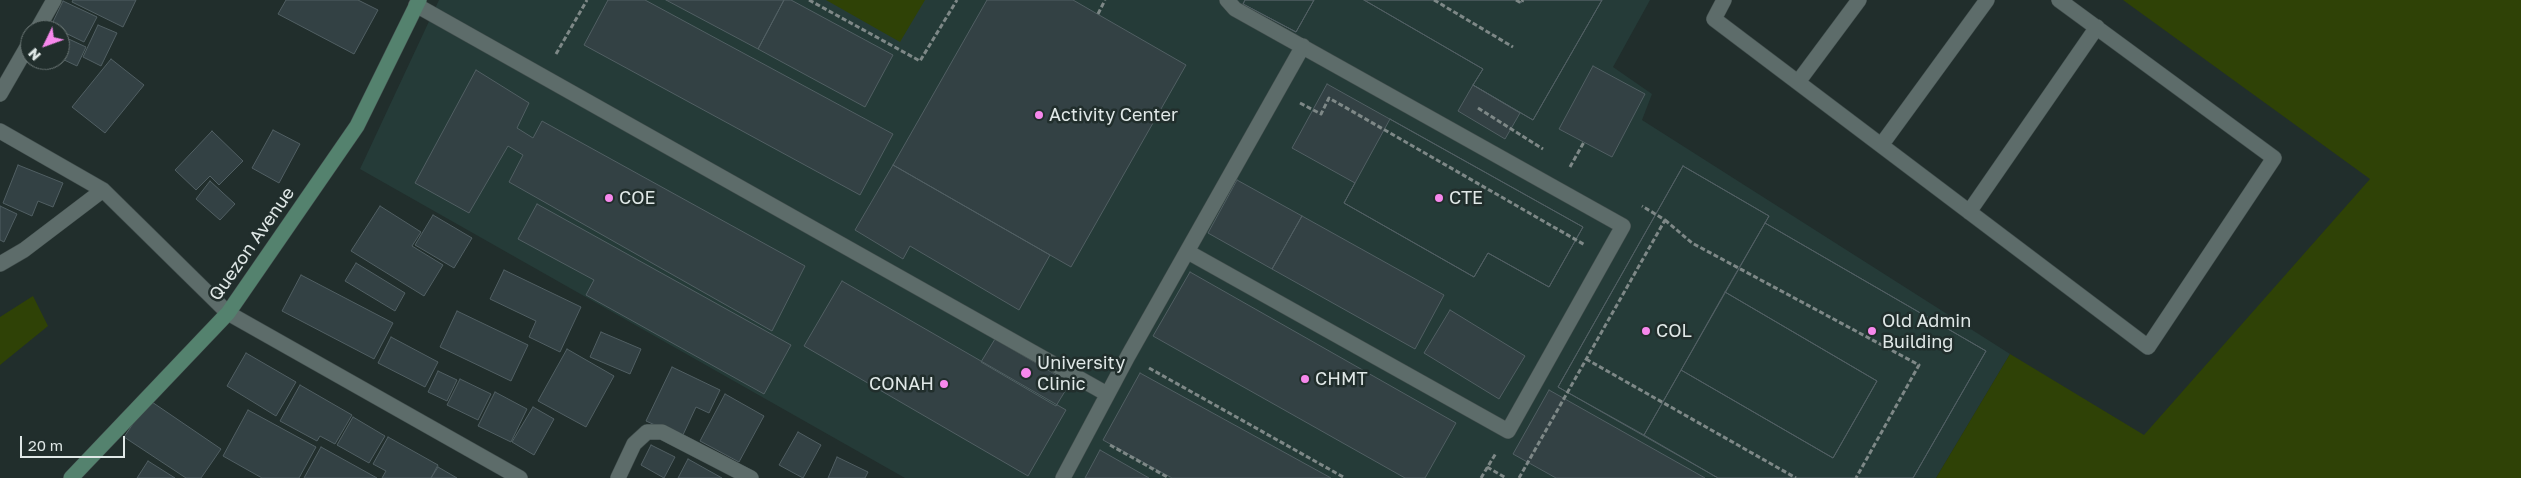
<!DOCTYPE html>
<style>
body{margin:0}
#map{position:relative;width:2521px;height:478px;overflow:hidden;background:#212e2c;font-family:"Golos Text",sans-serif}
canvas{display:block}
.north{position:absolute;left:20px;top:20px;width:50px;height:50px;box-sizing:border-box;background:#212e2c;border:1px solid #6d7877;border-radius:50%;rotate:228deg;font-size:14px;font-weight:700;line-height:20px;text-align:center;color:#e0e8e7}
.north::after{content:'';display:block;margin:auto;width:18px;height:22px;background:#f788ec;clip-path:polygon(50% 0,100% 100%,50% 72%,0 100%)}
.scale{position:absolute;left:20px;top:436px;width:105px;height:22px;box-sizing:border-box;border:2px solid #e0e8e7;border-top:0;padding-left:6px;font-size:15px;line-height:18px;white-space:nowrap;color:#e0e8e7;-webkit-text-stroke:4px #212e2c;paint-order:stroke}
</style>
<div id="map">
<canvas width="2521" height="478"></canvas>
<div class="north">N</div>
<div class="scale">20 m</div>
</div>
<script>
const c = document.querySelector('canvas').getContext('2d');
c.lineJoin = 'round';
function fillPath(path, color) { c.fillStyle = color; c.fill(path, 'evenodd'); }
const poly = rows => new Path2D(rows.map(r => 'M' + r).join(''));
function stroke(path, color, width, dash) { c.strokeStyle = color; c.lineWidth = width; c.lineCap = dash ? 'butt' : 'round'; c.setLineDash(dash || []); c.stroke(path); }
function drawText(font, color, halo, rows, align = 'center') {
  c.font = font + ' "Golos Text",sans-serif'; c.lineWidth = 5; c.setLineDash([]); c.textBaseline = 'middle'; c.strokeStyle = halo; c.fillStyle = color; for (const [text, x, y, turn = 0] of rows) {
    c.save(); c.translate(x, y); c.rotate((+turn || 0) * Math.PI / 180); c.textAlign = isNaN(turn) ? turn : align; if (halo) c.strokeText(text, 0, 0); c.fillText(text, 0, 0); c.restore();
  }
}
fillPath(poly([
 [439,0,1650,0,1613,67,1652,94,1642,120,2010,354,1936,478,905,478,360,169]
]), '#253b38');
fillPath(poly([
 [826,0,925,0,900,42],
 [2123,0,2521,0,2521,478,1936,478,2010,354,2144,435,2370,179],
 [33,296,48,326,0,365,0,317]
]), '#2f4206');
const building = poly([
 [73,0,136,0,123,27,72,2,73,0],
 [286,0,358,0,378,10,354,54,278,14,286,0],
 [608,0,645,0,893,134,860,195,584,45,608,0],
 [666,0,784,0,758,49,666,0],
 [784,0,791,0,893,55,865,107,758,49,784,0],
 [987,0,1073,0,1186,65,1071,267,893,165,987,0],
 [1245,0,1314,0,1296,32,1243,4,1245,0],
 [1245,0,1314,0,1296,32,1243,4,1245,0],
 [1364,0,1516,0,1521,3,1523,0,1602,0,1533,120,1473,85,1483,69,1364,0],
 [1364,0,1516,0,1521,3,1523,0,1602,0,1533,120,1473,85,1483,69,1364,0],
 [63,1,97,17,84,42,51,26,63,1],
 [98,25,117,33,101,66,83,57,98,25],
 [60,35,86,47,77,66,60,58,60,35],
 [111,59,144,85,105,133,72,107,111,59],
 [1593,66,1645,94,1612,157,1559,129,1593,66],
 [476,70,529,103,517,128,533,138,542,121,805,266,772,331,509,182,523,155,508,146,469,213,415,183,476,70],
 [1327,84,1583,227,1549,287,1488,253,1474,277,1344,203,1355,183,1292,148,1327,84],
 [1473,85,1520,113,1505,139,1458,111,1473,85],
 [1390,119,1583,227,1549,287,1488,253,1474,277,1344,203,1390,119],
 [273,130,300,144,279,183,252,168,273,130],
 [212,131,243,161,219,185,210,176,196,190,175,170,212,131],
 [18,165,63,183,53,207,38,201,32,216,3,203,18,165],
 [893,165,1050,255,1019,310,910,246,903,259,855,230,893,165],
 [1683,166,1769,216,1765,223,1986,351,1913,478,1718,478,1558,387,1683,166],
 [1725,292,1877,381,1833,458,1681,370,1725,292],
 [1683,166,1769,216,1644,435,1558,387,1683,166],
 [1237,180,1302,216,1272,269,1208,233,1237,180],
 [210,181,235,204,220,220,196,199,210,181],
 [537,204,791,345,764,394,586,295,594,280,518,239,537,204],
 [0,206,17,214,4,242,0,240,0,206],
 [380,206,421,232,412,246,443,265,424,296,351,251,380,206],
 [433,215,472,238,454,268,415,245,433,215],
 [1302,216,1444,295,1415,349,1272,269,1302,216],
 [1765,223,1986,351,1913,478,1718,478,1644,435,1681,370,1833,458,1877,381,1725,292,1765,223],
 [356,263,405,293,395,311,345,281,356,263],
 [504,270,581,307,560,352,529,337,536,321,490,299,504,270],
 [1190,272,1456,423,1425,478,1405,478,1153,336,1190,272],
 [301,275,393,323,374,359,282,311,301,275],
 [842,281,1066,410,1028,476,804,346,842,281],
 [1450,310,1525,356,1499,399,1424,353,1450,310],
 [457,311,528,345,511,381,440,347,457,311],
 [601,332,641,349,630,374,590,357,601,332],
 [391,337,438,362,425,387,378,363,391,337],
 [995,339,1070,383,1056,406,981,362,995,339],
 [567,349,614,376,586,427,538,401,567,349],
 [246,353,296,382,276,416,227,386,246,353],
 [672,367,720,390,709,413,696,407,682,437,646,421,672,367],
 [438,371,457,380,447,401,428,392,438,371],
 [1140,373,1331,478,1172,478,1103,440,1140,373],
 [460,379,491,394,478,420,447,405,460,379],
 [300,385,352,415,335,444,320,436,317,441,280,421,300,385],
 [1549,390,1705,478,1556,478,1513,454,1549,390],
 [495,392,527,409,511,442,478,426,495,392],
 [725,394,764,416,739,462,700,441,725,394],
 [149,400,221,449,201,478,186,478,124,437,149,400],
 [533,407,554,419,534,455,512,442,533,407],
 [248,410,316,447,299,478,262,478,223,456,248,410],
 [353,417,385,436,369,463,337,445,353,417],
 [798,432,821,445,803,478,779,465,798,432],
 [388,437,438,465,431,478,382,478,386,471,373,464,388,437],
 [651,445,675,457,664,478,641,465,651,445],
 [321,447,377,478,304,478,321,447],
 [1100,450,1149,478,1085,478,1100,450],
 [837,457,868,472,865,478,828,478,837,457],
 [688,459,722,478,678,478,688,459],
 [148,461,175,478,137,478,148,461],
 [438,467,457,478,431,478,438,467]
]);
fillPath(building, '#334144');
stroke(building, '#515f63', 1);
const lane = poly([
 [416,5,1107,394],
 [1188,252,1508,431,1623,226,1235,9,1227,0],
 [1063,478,1128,356,1303,46]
]);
const street = poly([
 [1724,0,1714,19,2148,347,2274,158,2059,0],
 [37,30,54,0],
 [1798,82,1859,0],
 [0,94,30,42],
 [0,131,103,190,228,313,520,478],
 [1882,144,1987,0],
 [1969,212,2097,27],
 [0,264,24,250,103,190],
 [618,478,634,444,647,432,662,432,751,478]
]);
const secondary = poly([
 [71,478,228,313,357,126,419,0]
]);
stroke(lane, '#414d4c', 16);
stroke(street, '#414d4c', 16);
stroke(secondary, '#414d4c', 16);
stroke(poly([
 [809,0,920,61,957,0],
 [1434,0,1513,47],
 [1516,0,1521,3,1523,0],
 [1098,14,1105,0],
 [556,54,587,0],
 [1300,103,1321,114,1329,98,1585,245],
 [1478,108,1543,149],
 [1570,167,1584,142],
 [1665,220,1692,243,1919,365,1856,478],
 [1586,359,1796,478],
 [1149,368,1345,478],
 [1110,445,1169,478],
 [1487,467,1506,478],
 [1481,478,1496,453],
 [1519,478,1665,220,1642,206]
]), '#7e8887', 3, [5, 2.5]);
stroke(lane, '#5d6c6a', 15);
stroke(street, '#5d6c6a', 15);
stroke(secondary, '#54826e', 15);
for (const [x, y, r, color] of [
 [1039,115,5,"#f788ec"],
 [609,198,5,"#f788ec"],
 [1439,198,5,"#f788ec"],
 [1646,331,5,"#f788ec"],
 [1872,331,5,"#f788ec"],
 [1026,373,6,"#f788ec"],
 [1305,379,5,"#f788ec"],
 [944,384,5,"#f788ec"]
]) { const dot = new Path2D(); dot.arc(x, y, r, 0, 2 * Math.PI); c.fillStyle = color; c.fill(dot); stroke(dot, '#212e2c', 2); }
drawText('18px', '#e0e8e7', '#212e2c', [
 ["Activity Center",1049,115],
 ["COE",619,198],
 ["CTE",1449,198],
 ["Old Admin",1882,321],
 ["Building",1882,342],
 ["COL",1656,331],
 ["University",1037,363],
 ["Clinic",1037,384],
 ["CHMT",1315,379],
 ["CONAH",934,384,"right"]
], 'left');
drawText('18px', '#e0e8e7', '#212e2c', [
 ["Quezon Avenue",252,244,-55]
]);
</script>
